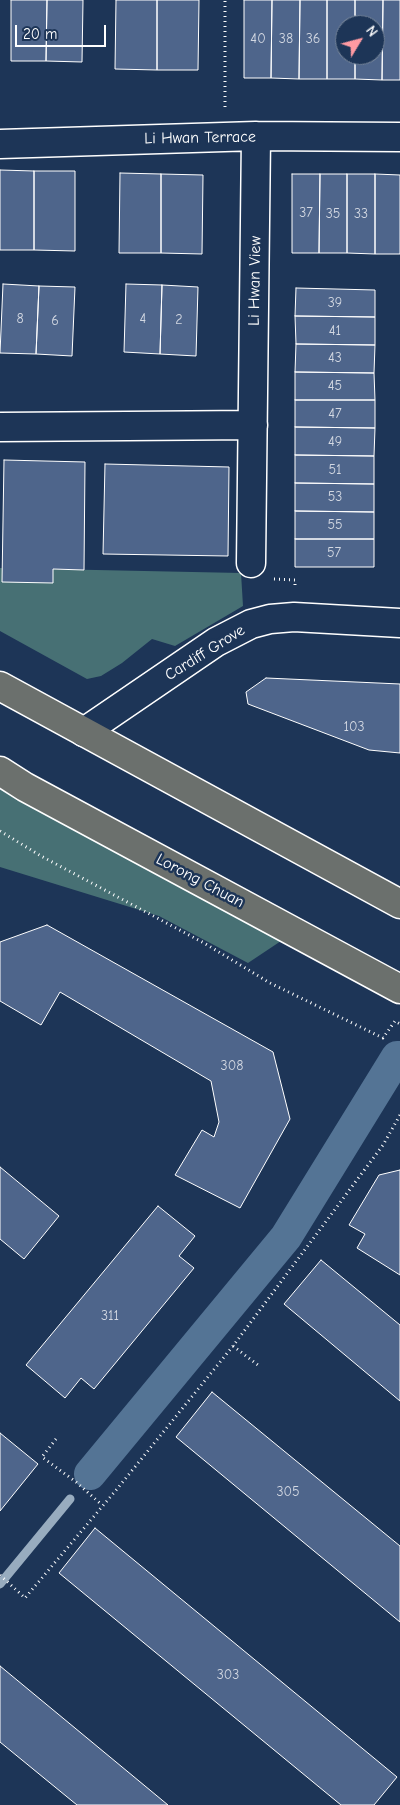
<!DOCTYPE html>
<style>
body{margin:0}
#map{position:relative;width:400px;height:1805px;overflow:hidden;background:#1d3557;font-family:"Comic Neue",sans-serif}
canvas{display:block}
.north{position:absolute;left:335px;top:15px;width:50px;height:50px;box-sizing:border-box;background:#1d3557;border:1px solid #77869a;border-radius:50%;rotate:53deg;font-size:14px;font-weight:700;line-height:20px;text-align:center;color:#fff}
.north::after{content:'';display:block;margin:auto;width:18px;height:22px;background:#ff9aa2;clip-path:polygon(50% 0,100% 100%,50% 72%,0 100%)}
.scale{position:absolute;left:15px;top:25px;width:91px;height:22px;box-sizing:border-box;border:2px solid #fff;border-top:0;padding-left:6px;font-size:15px;line-height:18px;white-space:nowrap;color:#fff;-webkit-text-stroke:4px #1d3557;paint-order:stroke}
</style>
<div id="map">
<canvas width="400" height="1805"></canvas>
<div class="north">N</div>
<div class="scale">20 m</div>
</div>
<script>
const c = document.querySelector('canvas').getContext('2d');
c.lineJoin = 'round';
function fillPath(path, color) { c.fillStyle = color; c.fill(path, 'evenodd'); }
const poly = rows => new Path2D(rows.map(r => 'M' + r).join(''));
function stroke(path, color, width, dash) { c.strokeStyle = color; c.lineWidth = width; c.lineCap = dash ? 'butt' : 'round'; c.setLineDash(dash || []); c.stroke(path); }
function drawText(font, color, halo, rows, align = 'center') {
  c.font = font + ' "Comic Neue",sans-serif'; c.lineWidth = 5; c.setLineDash([]); c.textBaseline = 'middle'; c.strokeStyle = halo; c.fillStyle = color; for (const [text, x, y, turn = 0] of rows) {
    c.save(); c.translate(x, y); c.rotate((+turn || 0) * Math.PI / 180); c.textAlign = isNaN(turn) ? turn : align; if (halo) c.strokeText(text, 0, 0); c.fillText(text, 0, 0); c.restore();
  }
}
fillPath(poly([
 [0,568,241,573,243,606,175,646,152,639,122,663,101,676,87,679,0,631],
 [0,782,287,937,248,963,159,916,0,867]
]), '#477074');
stroke(poly([
 [0,1584,70,1499]
]), '#98acbf', 9);
stroke(poly([
 [90,1474,286,1237,397,1057,400,1057]
]), '#547495', 32);
const building = poly([
 [11,0,47,0,46,61,11,61,11,0],
 [47,0,83,0,82,62,46,61,47,0],
 [116,0,157,0,157,70,115,69,116,0],
 [157,0,199,0,198,70,157,70,157,0],
 [244,0,272,0,271,78,244,78,244,0],
 [272,0,300,0,299,79,271,78,272,0],
 [300,0,327,0,327,79,299,79,300,0],
 [327,0,355,0,355,25,345,25,345,55,355,55,355,79,327,79,327,0],
 [355,0,383,0,382,80,355,79,355,55,375,55,375,25,355,25,355,0],
 [383,0,400,0,400,80,382,80,383,0],
 [0,170,34,171,34,250,0,250,0,170],
 [34,171,75,171,75,251,34,250,34,171],
 [120,173,161,174,161,253,119,253,120,173],
 [161,174,203,175,202,254,161,253,161,174],
 [292,174,320,174,319,253,292,253,292,174],
 [320,174,347,174,347,253,319,253,320,174],
 [347,174,375,174,375,254,347,253,347,174],
 [375,174,400,175,400,254,375,254,375,174],
 [3,284,39,286,36,354,0,353,3,284],
 [126,284,162,285,160,354,124,352,126,284],
 [162,285,198,287,196,356,160,354,162,285],
 [39,286,75,287,72,356,36,354,39,286],
 [296,288,375,290,375,317,295,316,296,288],
 [295,316,375,317,375,345,296,344,295,316],
 [296,344,375,345,374,373,295,372,296,344],
 [295,372,374,373,375,400,295,400,295,372],
 [295,400,375,400,375,428,295,427,295,400],
 [295,427,375,428,374,456,295,455,295,427],
 [295,455,374,456,374,484,295,483,295,455],
 [4,460,85,462,84,570,53,569,53,583,2,582,4,460],
 [105,464,229,467,228,556,103,554,105,464],
 [295,483,374,484,374,512,295,511,295,483],
 [295,511,374,512,374,539,295,539,295,511],
 [295,539,374,539,374,567,295,567,295,539],
 [266,678,400,684,400,753,369,750,248,704,246,692,266,678],
 [47,925,273,1052,290,1119,240,1208,175,1175,202,1130,214,1137,219,1122,211,1081,60,992,41,1025,0,1001,0,942,47,925],
 [0,1167,59,1216,24,1259,0,1239,0,1167],
 [400,1170,400,1275,357,1248,365,1234,349,1225,379,1175,400,1170],
 [158,1206,195,1236,179,1256,194,1268,94,1389,81,1378,65,1398,26,1365,158,1206],
 [321,1260,400,1325,400,1401,284,1304,321,1260],
 [212,1392,400,1546,400,1622,176,1437,212,1392],
 [0,1433,38,1464,0,1511,0,1433],
 [95,1528,397,1777,374,1805,341,1805,59,1573,95,1528],
 [0,1666,168,1805,77,1805,0,1742,0,1666]
]);
fillPath(building, '#4e658b');
stroke(building, '#fff', 1);
const street = poly([
 [0,144,256,136,400,137],
 [0,427,253,425],
 [251,563,256,136],
 [84,732,216,642,251,624,270,619,294,617,400,623]
]);
const primary = poly([
 [0,686,400,904],
 [0,771,25,787,400,989]
]);
stroke(street, '#fff', 31);
stroke(primary, '#fff', 31);
stroke(poly([
 [225,107,225,0],
 [274,579,295,580,295,588],
 [0,831,41,856,204,943,270,983,383,1038,395,1021,400,1024],
 [233,1346,258,1365],
 [56,1439,42,1457,76,1482,102,1505],
 [0,1575,25,1598,117,1489,233,1346,383,1145,400,1115]
]), '#fff', 3, [1, 4]);
stroke(street, '#1d3557', 28);
stroke(primary, '#6b706d', 28);
drawText('14px', '#d3d8e2', null, [
 ["40",258,39],
 ["38",286,39],
 ["36",313,39],
 ["37",306,213],
 ["35",333,214],
 ["33",361,214],
 ["39",335,303],
 ["8",20,319],
 ["4",143,319],
 ["2",179,320],
 ["6",55,321],
 ["41",335,331],
 ["43",335,358],
 ["45",335,386],
 ["47",335,414],
 ["49",335,442],
 ["51",335,470],
 ["53",335,497],
 ["55",335,525],
 ["57",334,553],
 ["103",354,727],
 ["308",232,1066],
 ["311",110,1316],
 ["305",288,1492],
 ["303",228,1675]
]);
drawText('16px', '#fff', '#1d3557', [
 ["Li Hwan Terrace",200,138,-1],
 ["Li Hwan View",255,281,-89],
 ["Cardiff Grove",205,653,-32],
 ["Lorong Chuan",200,881,28]
]);
</script>
